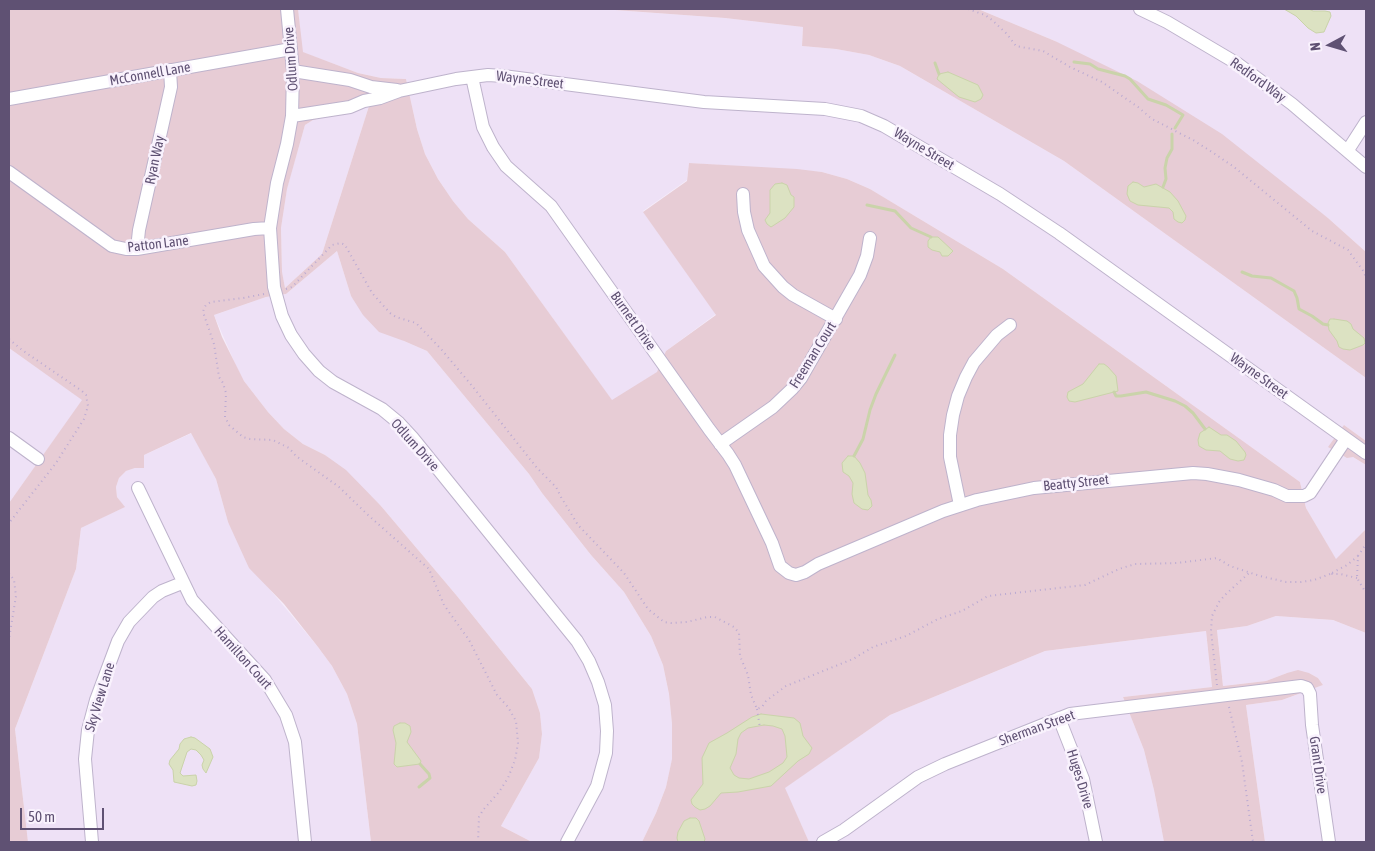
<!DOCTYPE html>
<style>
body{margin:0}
#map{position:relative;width:1375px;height:851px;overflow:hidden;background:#f5ecfa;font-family:"Asap Condensed",sans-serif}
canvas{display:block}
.frame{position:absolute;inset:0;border:10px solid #5f5173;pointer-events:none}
.north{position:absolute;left:1305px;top:20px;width:50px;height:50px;-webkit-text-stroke:4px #f9f2fd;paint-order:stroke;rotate:264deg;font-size:14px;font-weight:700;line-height:20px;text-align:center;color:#5f5173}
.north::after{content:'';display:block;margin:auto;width:18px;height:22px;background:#5f5173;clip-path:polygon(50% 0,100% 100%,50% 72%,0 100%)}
.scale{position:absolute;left:20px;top:808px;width:84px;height:22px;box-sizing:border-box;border:2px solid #5f5173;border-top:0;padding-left:6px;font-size:15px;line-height:18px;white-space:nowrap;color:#5f5173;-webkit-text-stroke:4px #f9f2fd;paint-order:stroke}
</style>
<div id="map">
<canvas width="1375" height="851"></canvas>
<div class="frame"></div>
<div class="north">N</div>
<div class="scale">50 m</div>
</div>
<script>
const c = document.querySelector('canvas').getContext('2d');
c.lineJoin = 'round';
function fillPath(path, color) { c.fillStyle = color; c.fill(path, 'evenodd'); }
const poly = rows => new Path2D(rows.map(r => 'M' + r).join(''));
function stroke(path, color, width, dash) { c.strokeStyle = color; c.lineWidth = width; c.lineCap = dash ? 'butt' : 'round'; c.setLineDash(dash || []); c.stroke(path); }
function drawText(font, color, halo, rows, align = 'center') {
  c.font = font + ' "Asap Condensed",sans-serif'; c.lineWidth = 5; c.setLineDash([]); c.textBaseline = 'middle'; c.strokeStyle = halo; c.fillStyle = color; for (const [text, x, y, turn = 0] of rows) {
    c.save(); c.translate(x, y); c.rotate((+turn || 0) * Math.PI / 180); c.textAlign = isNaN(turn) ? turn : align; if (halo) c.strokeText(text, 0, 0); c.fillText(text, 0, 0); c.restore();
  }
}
fillPath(poly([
 [298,9,601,9,725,18,803,27,802,46,836,49,869,55,900,66,1064,161,1366,378,1366,441,1344,425,1353,457,1366,465,1366,529,1336,560,1306,508,1300,482,1003,269,870,189,847,179,822,172,689,163,687,180,643,211,716,314,666,351,658,372,612,401,505,252,468,219,453,201,438,179,425,154,417,129,406,79,381,78,358,73,302,52],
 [978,9,1366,9,1366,252,1328,218,1055,41],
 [369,106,322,254,285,288,282,273,281,228,287,188,305,125,313,120],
 [337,251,351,296,404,341,427,351,529,474,542,493,591,555,624,592,651,636,663,665,669,694,672,724,672,760,666,787,656,813,642,842,532,842,501,826,539,758,542,734,540,713,532,689,457,596,381,506,325,455,303,444,284,429,268,412,244,381,237,368,214,315,266,297,286,294],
 [9,348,83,400,9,503],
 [192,433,216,479,228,522,267,586,318,647,332,666,347,694,357,724,371,842,28,842,15,729,76,569,81,528,124,507,117,497,116,487,119,478,126,471,135,468,144,455],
 [1276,616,1333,620,1366,633,1366,842,1265,842,1246,705,1282,700,1323,685,1318,678,1309,673,1287,673,1266,681,1223,686,1217,630,1247,626],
 [1206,631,1212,687,1123,697,1144,750,1154,790,1164,842,809,842,784,788,890,715,1045,651]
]), '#eee1f6');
fillPath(poly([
 [9,9,298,9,303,52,358,73,381,78,406,79,417,129,425,154,438,179,453,201,468,219,505,252,612,400,657,372,666,351,716,315,643,212,687,181,689,163,797,169,822,172,847,179,870,189,1003,269,1300,482,1306,508,1336,559,1366,529,1366,633,1333,620,1276,616,1247,626,1217,630,1223,686,1266,681,1287,673,1298,670,1309,673,1318,678,1323,685,1282,700,1246,705,1265,842,1164,842,1154,790,1144,750,1123,697,1212,687,1206,631,1045,651,890,715,785,788,809,842,642,842,656,813,666,787,672,759,672,724,669,694,663,665,651,636,624,592,591,555,542,493,529,474,427,351,404,341,379,332,363,315,351,296,337,251,286,294,266,297,214,315,222,337,244,381,268,412,284,429,303,444,325,455,346,470,381,506,457,596,532,689,540,713,542,734,539,758,501,826,532,842,371,842,357,724,347,694,332,666,318,647,284,604,249,568,228,522,216,479,191,433,144,455,144,468,135,468,126,471,119,478,116,487,117,497,125,507,81,528,76,569,15,729,28,842,9,842,9,503,82,400,9,348],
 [369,106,322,254,285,288,282,272,281,228,287,189,305,125,313,120],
 [601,9,978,9,1055,41,1137,81,1222,134,1328,218,1366,252,1366,378,1064,161,900,66,869,55,836,49,802,46,803,27,725,18],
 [1344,425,1366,441,1366,465,1353,457,1347,458,1328,447]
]), '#e7ccd5');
const water = poly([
 [1284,9,1309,9,1313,11,1325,11,1330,12,1331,16,1324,32,1316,33,1308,28,1296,16,1284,9],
 [948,72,978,85,983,95,981,99,975,102,959,97,943,84,937,79,939,74,948,72],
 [1133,182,1138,183,1144,187,1156,184,1170,192,1178,201,1186,216,1185,220,1182,223,1178,222,1174,219,1173,212,1169,208,1138,205,1130,201,1127,194,1128,186,1133,182],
 [782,183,787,185,791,195,794,197,794,207,785,218,771,227,767,224,765,220,770,213,770,190,775,184,782,183],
 [931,237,938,237,953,251,948,256,942,256,940,252,932,250,928,247,928,241,931,237],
 [1334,319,1347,321,1351,324,1353,329,1364,338,1365,343,1363,345,1350,350,1343,349,1339,347,1337,341,1329,330,1328,323,1330,319,1334,319],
 [1099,364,1104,364,1108,367,1116,376,1118,391,1075,402,1069,401,1067,397,1068,392,1083,384,1099,364],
 [1209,427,1221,435,1227,435,1236,441,1245,452,1246,455,1244,460,1238,461,1230,459,1220,451,1206,450,1199,446,1198,440,1200,433,1209,427],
 [848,456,854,456,860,463,865,473,868,495,871,500,872,506,868,510,862,509,854,503,852,494,853,483,849,476,843,472,842,463,848,456],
 [761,714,794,718,800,723,803,736,812,748,809,754,798,761,771,786,738,792,721,793,710,806,705,809,700,810,695,807,692,804,691,800,703,784,702,758,709,743,727,733,752,717,761,714],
 [764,725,773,726,782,729,785,736,787,757,783,763,769,772,749,779,739,778,734,775,730,768,736,754,738,739,741,733,748,728,764,725],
 [400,723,405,723,410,726,411,732,407,742,421,761,420,764,397,767,394,764,396,743,393,730,394,726,400,723],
 [191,737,195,738,210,749,213,757,206,773,203,769,202,765,204,760,201,755,196,750,191,749,187,752,180,773,183,776,196,775,197,781,196,785,192,786,174,782,173,770,169,764,170,760,179,749,180,744,184,739,191,737],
 [690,818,696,818,699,821,705,839,704,842,678,842,677,838,678,832,684,821,690,818]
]);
fillPath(water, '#dce2c2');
stroke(water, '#cad3aa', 1);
stroke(poly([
 [1074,62,1090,64,1098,69,1125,76,1130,79,1148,99,1166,105,1183,115,1175,128],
 [935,63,939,74],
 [1163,187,1166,179,1165,168,1167,158,1172,149,1172,134],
 [867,205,895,211,911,228,931,237],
 [1242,272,1252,276,1271,278,1294,291,1297,298,1299,309,1312,316,1323,324,1328,325],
 [1114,392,1116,396,1121,396,1146,392,1175,401,1185,406,1193,413,1205,429],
 [854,456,863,439,870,410,876,394,895,355],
 [419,787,430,778,429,774,420,764]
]), '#cad3aa', 3);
const minor = poly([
 [287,9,293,71,292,116,287,144,277,183,270,228,274,287,282,316,291,335,304,354,319,371,333,382,382,409,399,423,412,437,577,641,589,661,598,682,605,705,607,731,606,753,597,786,567,842],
 [1140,9,1167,22,1238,64,1292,104,1366,167],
 [293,71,350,80,371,87,397,90],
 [472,77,483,127,493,147,506,166,551,206,709,429,728,454,735,465,772,543,780,566,789,573,796,575,805,572,818,564,943,511,977,500,1034,488,1193,473,1207,474,1239,480,1274,490,1287,496,1304,496,1310,493,1346,439],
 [9,99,291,49],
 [292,116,350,107,364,101,380,98,399,91,456,79,488,75,503,76,704,102,825,109,861,116,884,126,1000,194,1059,233,1366,453],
 [1348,150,1366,122],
 [9,172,112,246,126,249,137,249,254,229,270,228],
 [743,194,744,212,748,230,764,266,783,287,793,295,836,319],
 [137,249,139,230,171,87,170,70],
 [9,438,38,459],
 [720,444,773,407,792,389,801,378,860,275,867,256,870,238],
 [138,488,192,600,265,680,286,715,295,742,305,842],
 [960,505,950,457,950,435,953,415,958,396,966,377,974,362,997,335,1010,325],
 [1059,718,1083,779,1096,842],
 [92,842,85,759,88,730,96,700,118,641,129,622,153,597,162,591,182,583],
 [823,842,844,830,918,777,945,764,1070,714,1301,686,1307,688,1310,694,1312,725,1329,842]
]);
stroke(minor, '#beb3cc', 14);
stroke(poly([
 [968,9,985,15,992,20,1007,34,1016,46,1043,51,1070,67,1102,82,1138,107,1152,119,1193,140,1212,152,1234,167,1312,231,1348,250,1364,272,1366,278],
 [286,289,292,287,332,245,341,243,345,245,372,293,390,313,396,317,416,323,441,349,473,387,537,468,556,487,561,497,578,525,624,573,648,609,664,622,671,623,687,622,707,617,715,617,734,627,739,633,740,656,748,675,751,695,757,709,762,707,766,701,786,686,853,659,873,647,906,636,938,619,962,611,988,596,1085,585,1119,569,1135,564,1177,563,1217,558,1230,566,1260,576,1286,582,1301,582,1314,580,1330,574],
 [264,294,243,298,211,302,206,305,204,308,203,312,214,344,219,377,223,383,226,393,225,417,229,425,243,437,250,439,273,440,289,448,296,456,339,487,368,515,429,569,444,605,469,640,497,695,508,707,516,721,518,743,515,760,508,778,499,792,483,810,479,817,478,842],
 [9,339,22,350,82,391,86,395,88,406,84,419,56,463,9,523],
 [1358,556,1366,544],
 [9,573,14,580,16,596,9,639],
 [1357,578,1340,574,1330,574,1347,565,1358,556,1357,578,1366,593],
 [1217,685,1211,631,1212,616,1219,602,1225,595,1249,573],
 [1229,707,1242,762,1253,842],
 [757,709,760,728]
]), '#bbaad2', 2, [1, 4]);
stroke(minor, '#fff', 12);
drawText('14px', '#5f5173', '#f9f2fd', [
 ["Odlum Drive",291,59,-94],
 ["McConnell Lane",150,74,-10],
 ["Wayne Street",530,80,7],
 ["Redford Way",1258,80,36],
 ["Wayne Street",924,149,31],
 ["Ryan Way",155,160,-78],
 ["Patton Lane",158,244,-7],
 ["Burnett Drive",633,321,55],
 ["Freeman Court",813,355,-58],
 ["Wayne Street",1259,376,36],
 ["Odlum Drive",415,445,48],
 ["Beatty Street",1076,483,-6],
 ["Hamilton Court",243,658,48],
 ["Sky View Lane",100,697,-73],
 ["Sherman Street",1037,728,-20],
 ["Grant Drive",1318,765,82],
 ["Huges Drive",1080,779,73]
]);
</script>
